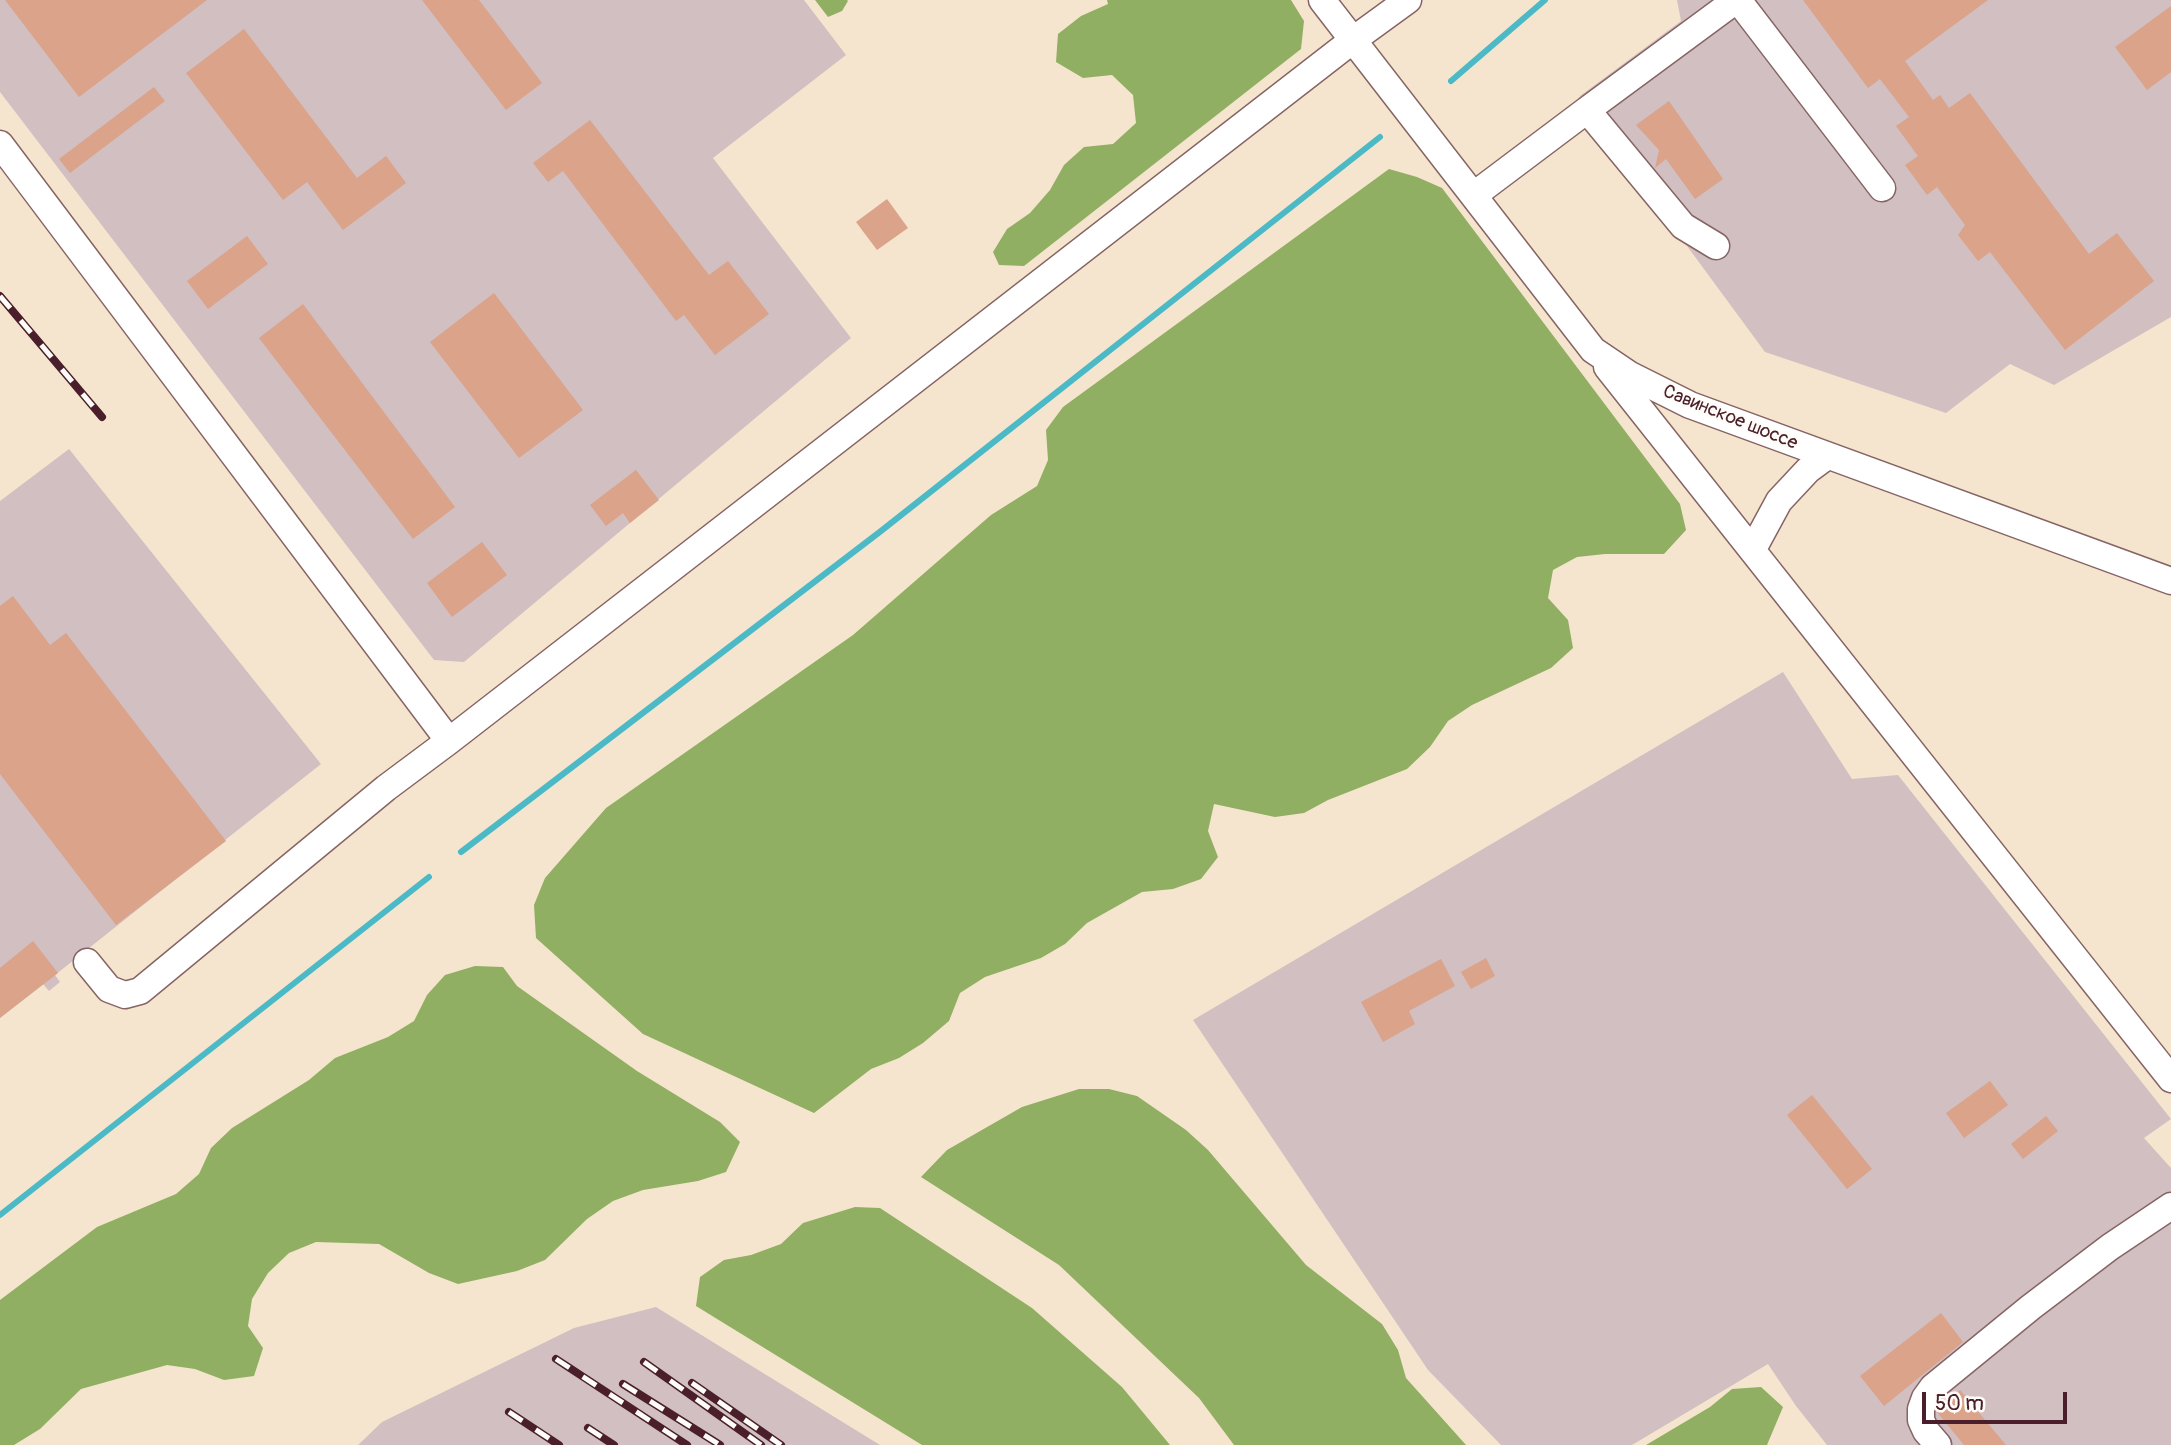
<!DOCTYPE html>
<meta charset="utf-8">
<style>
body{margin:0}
#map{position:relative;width:2171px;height:1445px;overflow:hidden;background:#f6e5ce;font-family:Pangolin,sans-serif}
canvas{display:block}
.scale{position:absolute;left:1922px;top:1392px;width:145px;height:32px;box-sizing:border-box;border:4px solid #4a1f2b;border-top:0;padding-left:9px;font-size:21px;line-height:24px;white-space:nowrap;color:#4a1f2b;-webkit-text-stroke:5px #fdfcf7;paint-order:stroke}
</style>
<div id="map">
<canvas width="2171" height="1445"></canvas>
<div class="scale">50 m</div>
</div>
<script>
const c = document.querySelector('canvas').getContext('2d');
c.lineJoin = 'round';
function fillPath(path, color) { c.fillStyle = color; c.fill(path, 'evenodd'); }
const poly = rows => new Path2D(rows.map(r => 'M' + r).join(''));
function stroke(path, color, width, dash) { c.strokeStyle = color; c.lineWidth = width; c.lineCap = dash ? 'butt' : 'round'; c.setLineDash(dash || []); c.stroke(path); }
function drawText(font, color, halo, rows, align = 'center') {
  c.font = font + ' Pangolin,sans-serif'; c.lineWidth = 5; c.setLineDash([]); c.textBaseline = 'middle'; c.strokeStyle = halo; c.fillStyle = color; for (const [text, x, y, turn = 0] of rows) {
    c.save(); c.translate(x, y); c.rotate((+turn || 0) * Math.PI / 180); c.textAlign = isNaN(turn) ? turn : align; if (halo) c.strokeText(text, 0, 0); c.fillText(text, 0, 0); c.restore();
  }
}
fillPath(poly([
 [0,0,804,0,846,55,713,158,851,338,464,662,434,660,0,92],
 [1677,0,2171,0,2171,317,2054,385,2010,364,1946,413,1765,352,1587,110,1580,96,1681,21],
 [69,449,321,764,55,975,60,982,49,991,43,984,0,1018,0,501],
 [1783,672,1852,779,1898,775,2171,1119,2144,1138,2171,1168,2171,1445,1827,1445,1796,1406,1768,1364,1632,1445,1501,1445,1428,1370,1193,1020],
 [656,1307,880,1445,358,1445,382,1422,574,1328]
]), '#d2bfc1');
fillPath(poly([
 [815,0,847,0,848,1,842,11,828,17],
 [1107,0,1291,0,1304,21,1301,49,1024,266,999,265,993,252,1007,229,1030,213,1050,190,1064,165,1084,147,1113,144,1136,123,1133,95,1112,75,1083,78,1056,62,1058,34,1081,16,1108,4],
 [1389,169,1417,177,1442,188,1680,504,1686,530,1664,554,1605,554,1577,557,1553,570,1548,598,1568,620,1573,648,1551,668,1472,705,1448,721,1430,747,1407,769,1328,800,1304,813,1275,817,1214,804,1208,831,1218,857,1201,879,1173,889,1142,892,1087,923,1065,944,1041,958,985,977,960,993,949,1021,923,1043,899,1058,871,1069,814,1113,643,1034,536,938,534,905,545,878,606,808,853,635,991,515,1037,486,1048,460,1046,430,1063,407],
 [475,966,503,967,517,986,637,1071,720,1122,740,1142,726,1172,698,1181,643,1190,613,1201,587,1219,545,1260,517,1271,458,1284,429,1273,379,1244,316,1242,289,1253,268,1273,252,1299,248,1326,263,1348,254,1376,224,1380,195,1369,167,1365,81,1389,40,1429,14,1445,0,1445,0,1300,97,1227,176,1194,199,1174,211,1148,232,1128,309,1080,335,1058,388,1037,414,1021,427,995,445,975],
 [1079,1089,1109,1089,1137,1096,1186,1130,1208,1150,1306,1265,1382,1324,1398,1350,1406,1378,1466,1445,1234,1445,1199,1398,1059,1265,921,1177,947,1150,1022,1107],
 [855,1207,880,1208,1032,1308,1122,1387,1170,1445,922,1445,696,1306,700,1277,724,1260,751,1255,781,1244,803,1223],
 [1761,1387,1783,1407,1767,1445,1646,1445,1710,1407,1732,1389]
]), '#90af62');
stroke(poly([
 [1451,81,1545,0],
 [461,852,881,531,1380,137],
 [0,1215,429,877]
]), '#4cbac6', 6);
fillPath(poly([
 [5,0,207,0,79,97],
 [422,0,479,0,542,83,506,110],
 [1803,0,1988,0,1905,61,1933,100,1940,95,1949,108,1970,93,2089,254,2117,233,2154,281,2065,350,1990,252,1978,261,1958,235,1965,225,1937,187,1927,195,1905,165,1918,156,1896,126,1909,117,1880,79,1868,88],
 [2171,6,2171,72,2147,90,2115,47],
 [244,29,357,178,386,156,406,183,343,230,307,182,283,200,186,73],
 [154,87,165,101,70,173,59,159],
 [1669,101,1723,179,1695,199,1666,159,1655,168,1659,150,1636,125],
 [590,120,709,275,728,261,769,314,715,355,684,315,676,321,563,171,548,182,533,163],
 [887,199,908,228,877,250,856,222],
 [247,236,268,264,208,309,187,281],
 [494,293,583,410,519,458,430,342],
 [303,304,455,507,413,539,259,338],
 [636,470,659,500,630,523,623,513,606,526,590,505],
 [482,542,507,575,452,617,427,583],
 [13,596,50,645,66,633,226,841,116,925,0,774,0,606],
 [33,941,58,973,0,1018,0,968],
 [1486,958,1495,976,1471,989,1461,972],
 [1441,959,1455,986,1409,1011,1415,1024,1383,1042,1361,1002],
 [1990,1081,2008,1105,1964,1138,1946,1113],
 [1812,1095,1872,1169,1847,1189,1787,1115],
 [2046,1116,2058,1131,2023,1159,2011,1144],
 [1941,1313,1963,1342,1884,1406,1860,1376],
 [1960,1390,2006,1445,1964,1445,1937,1412,1938,1408]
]), '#daa38a');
const minor = poly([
 [1322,0,1593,350,1630,375,1690,405,2171,581],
 [1738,0,1882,188],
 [1587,110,1736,0],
 [0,144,449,741],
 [1474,195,1587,110,1683,226,1716,246],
 [1607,367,2171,1079],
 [1753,549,1779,501,1808,470,1827,456],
 [87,962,109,989,125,995,140,991,386,788,449,741,1353,40,1408,0],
 [1938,1445,1926,1431,1921,1420,1921,1409,1925,1398,1933,1387,2031,1307,2110,1247,2171,1206]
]);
stroke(minor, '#866464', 29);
stroke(minor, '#fff', 26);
const rail = poly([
 [0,296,102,417],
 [556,1359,687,1445],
 [644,1362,761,1445],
 [692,1383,781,1445],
 [623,1384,720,1445],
 [509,1412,559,1445],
 [588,1428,614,1445]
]);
stroke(rail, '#4a1f2b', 8);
stroke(rail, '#fdfcf7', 5, [16]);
drawText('19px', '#4a1f2b', '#fdfcf7', [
 ["Савинское шоссе",1730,418,22]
]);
</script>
